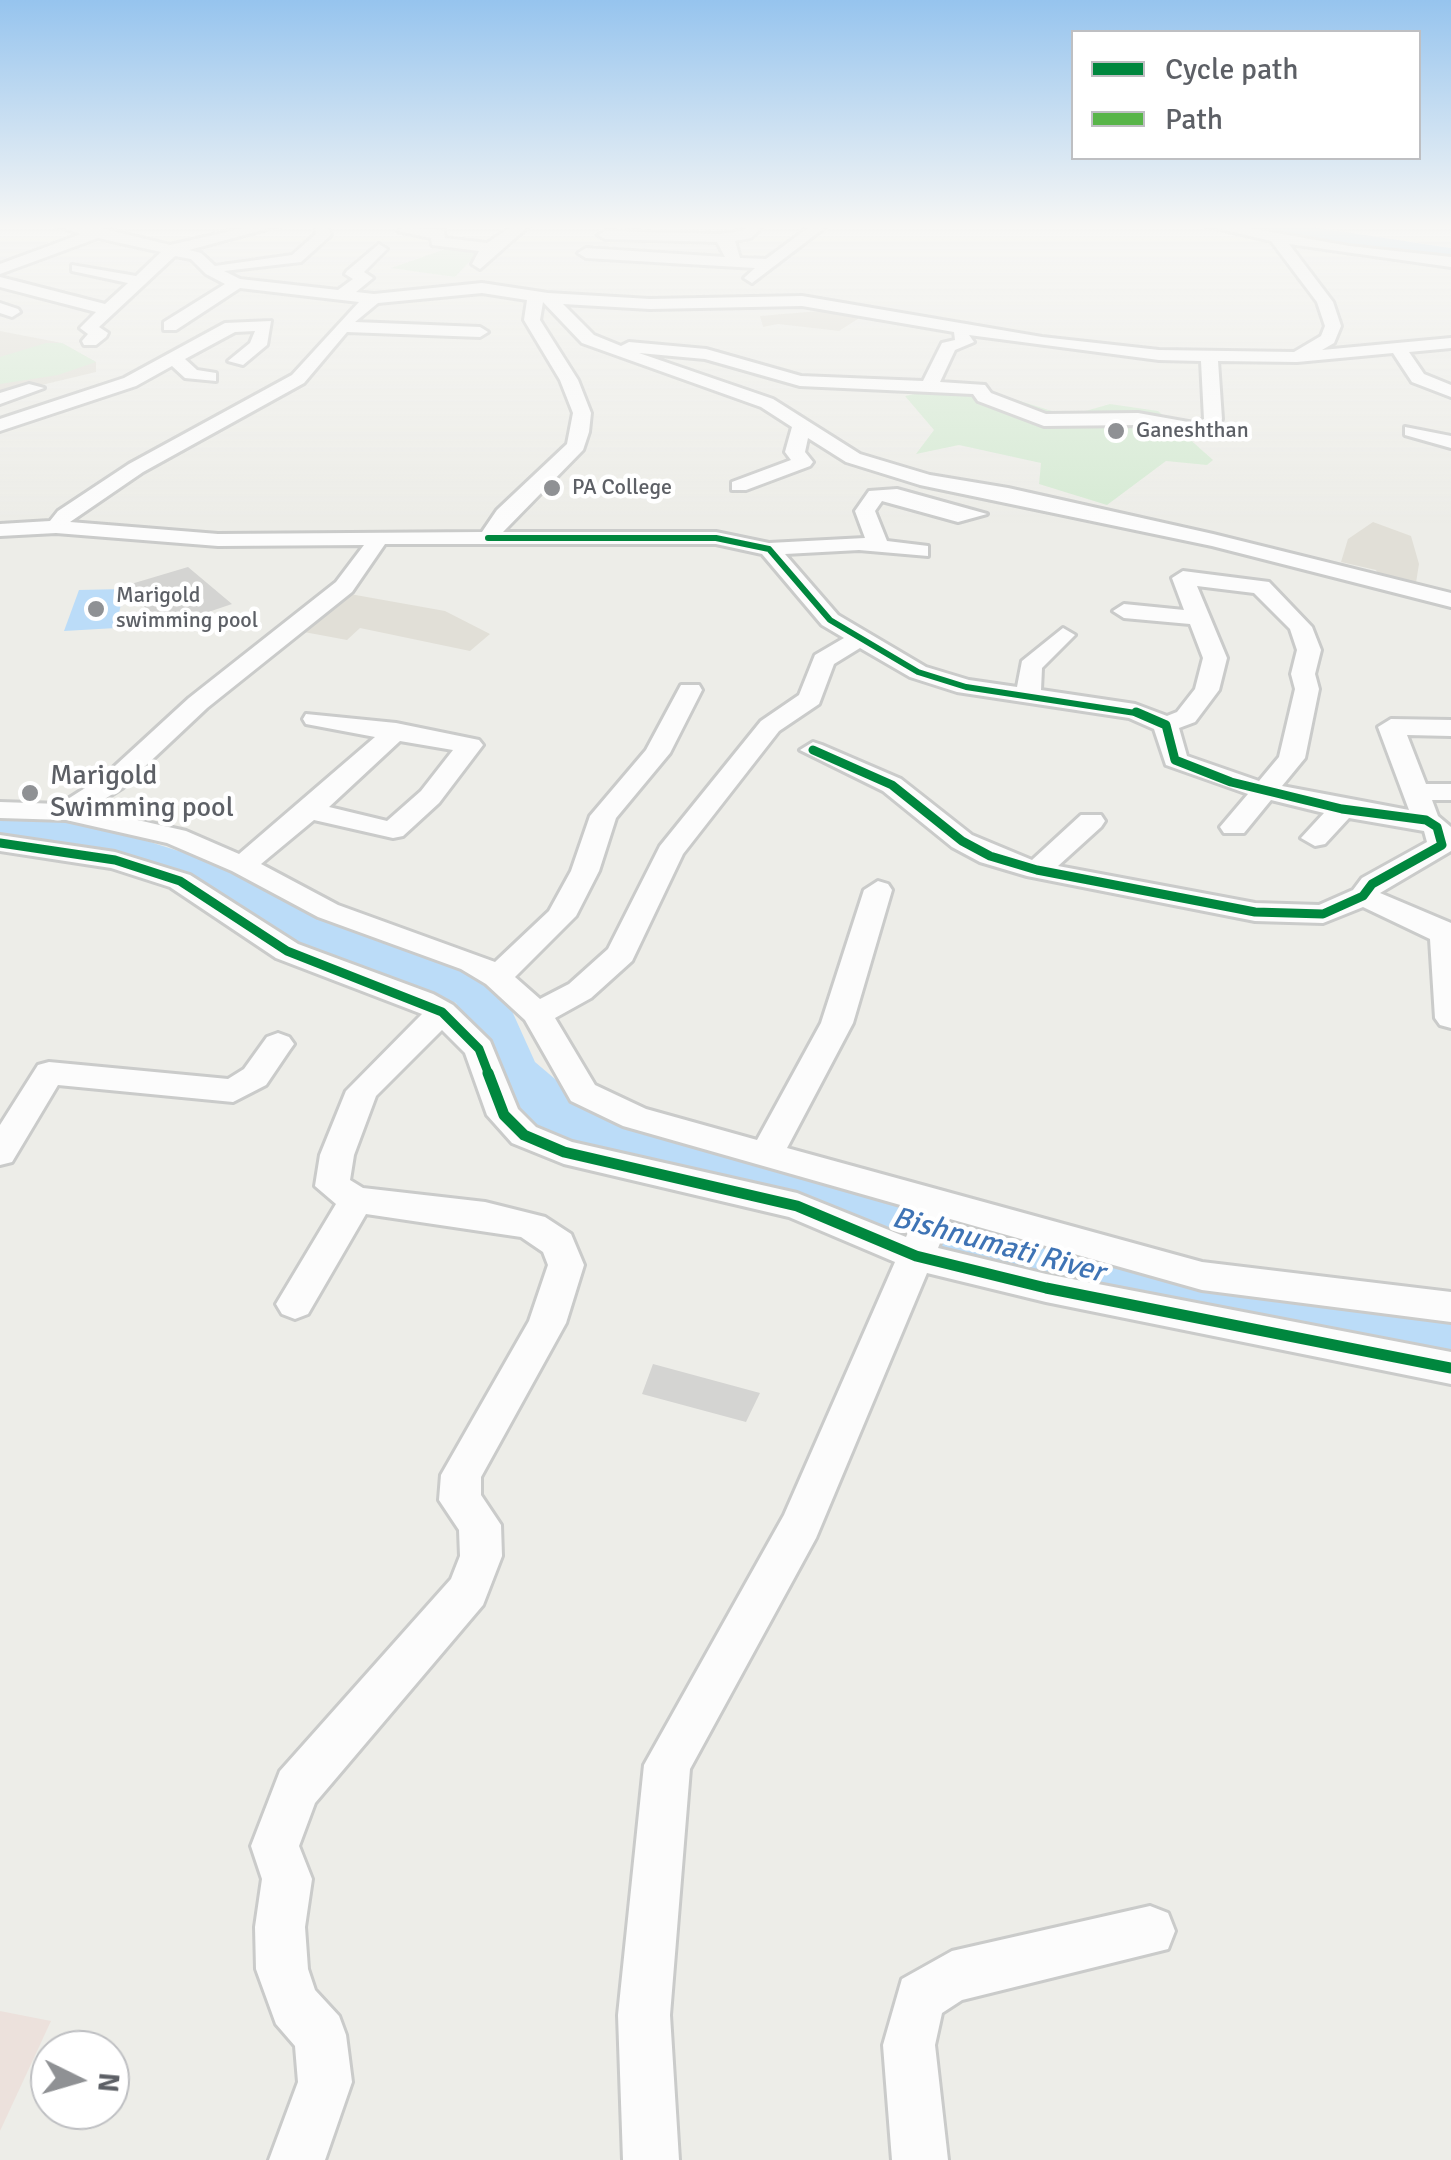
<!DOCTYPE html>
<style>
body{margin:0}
#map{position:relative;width:1451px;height:2160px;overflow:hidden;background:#edede8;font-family:Signika,sans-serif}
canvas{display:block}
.legend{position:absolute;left:1071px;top:30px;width:350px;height:130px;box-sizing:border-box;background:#fff;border:2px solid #bebfc2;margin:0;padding:12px 18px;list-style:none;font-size:30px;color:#5d6066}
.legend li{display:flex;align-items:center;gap:20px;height:50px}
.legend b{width:50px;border:2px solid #bebfc2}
.north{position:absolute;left:30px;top:2030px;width:100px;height:100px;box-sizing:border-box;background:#fff;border:2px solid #bebfc2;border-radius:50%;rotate:95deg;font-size:28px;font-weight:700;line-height:40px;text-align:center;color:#5d6066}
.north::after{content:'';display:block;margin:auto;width:35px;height:45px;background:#8f9194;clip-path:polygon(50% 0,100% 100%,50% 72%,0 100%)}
</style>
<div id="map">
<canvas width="1451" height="2160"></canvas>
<ul class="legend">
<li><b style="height:12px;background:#00873e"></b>Cycle path</li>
<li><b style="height:12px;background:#58b549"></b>Path</li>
</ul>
<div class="north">N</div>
</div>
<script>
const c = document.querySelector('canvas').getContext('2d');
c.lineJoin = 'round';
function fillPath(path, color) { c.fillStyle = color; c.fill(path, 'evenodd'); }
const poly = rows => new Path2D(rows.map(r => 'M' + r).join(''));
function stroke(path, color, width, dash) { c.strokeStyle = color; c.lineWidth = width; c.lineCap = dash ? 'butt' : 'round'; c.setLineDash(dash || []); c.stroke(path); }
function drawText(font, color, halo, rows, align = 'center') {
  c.font = font + ' Signika,sans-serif'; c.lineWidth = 9; c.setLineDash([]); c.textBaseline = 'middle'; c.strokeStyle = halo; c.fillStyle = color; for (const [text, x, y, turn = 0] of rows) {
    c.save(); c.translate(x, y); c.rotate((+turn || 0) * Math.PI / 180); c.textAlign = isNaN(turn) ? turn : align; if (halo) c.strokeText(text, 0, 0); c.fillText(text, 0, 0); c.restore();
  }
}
fillPath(poly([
 [831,310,861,317,839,331,778,324,763,327,760,316],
 [0,331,62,343,96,362,96,372,0,395],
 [1373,522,1411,536,1419,564,1415,589,1381,581,1376,570,1341,562,1348,539],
 [350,594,445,611,490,634,470,651,360,628,347,640,304,632]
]), '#e1dfd7');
fillPath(poly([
 [0,2011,51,2021,0,2131]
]), '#ece1dc');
fillPath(poly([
 [457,245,482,248,455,277,391,268],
 [46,343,62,343,96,362,58,375,0,384,0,357],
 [933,390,1004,396,1068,416,1110,404,1158,411,1213,460,1207,465,1166,461,1107,505,1039,484,1041,463,959,445,916,454,934,430,905,396]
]), '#d5ead3');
fillPath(poly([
 [124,589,116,628,64,631,79,590]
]), '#bbdcf8');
fillPath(poly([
 [1236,225,1298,225,1451,248,1451,264,1249,233,1236,225],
 [0,817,84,821,248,873,377,941,498,980,535,1062,601,1118,1138,1258,1451,1310,1451,1364,1138,1308,560,1149,490,1086,456,1003,339,965,212,895,79,850,0,845,0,817]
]), '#bbdcf8');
fillPath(poly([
 [188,567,232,604,167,626,121,587],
 [653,1364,760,1393,746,1422,642,1394]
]), '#d4d4d2');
const minor = poly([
 [55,225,100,228,170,245,257,225,281,225,189,250,201,253,215,266,292,255,316,234,315,225,327,225,331,235,301,262,224,271,240,279,338,290,353,279,345,274,347,271,379,244,387,249,364,272,373,278,356,292,374,294,482,283,548,293,650,299,802,296,1042,337,1159,350,1294,352,1321,336,1325,326,1317,302,1271,241,1204,225,1232,225,1349,246,1451,257,1451,267,1289,244,1333,302,1341,326,1334,343,1322,350,1451,338,1451,348,1409,352,1424,374,1451,385,1451,397,1412,382,1393,353,1297,362,1218,361,1222,419,1217,431,1194,435,1138,425,1044,426,978,401,973,394,800,386,705,359,639,353,773,399,860,454,930,475,1008,488,1213,534,1451,593,1451,607,1212,546,920,485,846,462,808,438,805,452,813,462,810,466,746,490,732,490,732,482,791,460,785,452,792,427,761,407,582,343,543,302,540,320,578,380,591,413,589,432,583,450,503,532,716,532,769,543,865,538,855,511,869,491,897,489,987,514,958,522,882,501,875,511,887,541,928,546,928,556,859,550,785,554,838,615,926,667,969,680,1017,687,1022,661,1063,628,1075,635,1042,668,1041,690,1135,704,1167,716,1177,712,1195,689,1203,658,1190,624,1124,618,1113,611,1124,604,1184,610,1172,578,1183,571,1269,582,1312,627,1321,650,1315,674,1319,689,1305,758,1282,786,1409,810,1378,727,1391,719,1451,720,1451,736,1407,735,1426,784,1451,784,1451,800,1432,800,1438,816,1451,827,1451,851,1380,893,1451,923,1451,1028,1440,1025,1435,1018,1430,939,1363,907,1323,923,1255,921,1027,876,980,862,952,847,883,791,800,750,813,742,822,745,901,779,972,835,1032,860,1081,815,1101,815,1105,821,1101,827,1058,866,1255,903,1319,905,1353,890,1362,878,1427,842,1424,831,1349,818,1325,844,1315,846,1301,838,1324,813,1271,800,1244,833,1224,833,1220,827,1248,794,1166,765,1154,729,1129,718,957,692,910,677,860,648,834,664,819,704,779,731,683,854,632,961,591,998,555,1018,595,1085,646,1109,757,1140,821,1023,864,890,878,881,888,884,892,890,853,1023,787,1148,1202,1262,1451,1292,1451,1322,1202,1290,950,1219,938,1248,1046,1274,1451,1352,1451,1384,1046,1302,927,1273,816,1538,690,1769,670,2015,679,2160,623,2160,618,2015,644,1765,784,1515,895,1262,789,1217,564,1164,512,1143,487,1115,465,1053,442,1030,376,1096,354,1155,350,1180,363,1188,485,1202,545,1217,571,1234,584,1265,566,1323,481,1477,481,1495,501,1525,502,1556,483,1605,315,1803,299,1846,312,1879,305,1927,308,1969,315,1990,339,2016,346,2035,352,2082,325,2160,269,2160,298,2082,295,2046,276,2024,256,1969,255,1927,262,1879,251,1846,280,1771,451,1579,460,1556,459,1530,439,1500,441,1475,529,1321,548,1265,543,1252,521,1237,366,1214,308,1314,295,1319,282,1314,276,1304,336,1204,315,1186,320,1155,346,1091,422,1014,276,958,170,887,111,868,0,851,0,835,115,852,190,875,298,944,433,994,453,1005,490,1041,518,1109,536,1127,572,1142,797,1193,906,1237,918,1210,623,1126,571,1101,525,1020,486,984,461,969,318,917,232,871,167,843,66,820,0,818,0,802,60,804,104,776,189,698,336,582,364,545,218,546,56,533,0,536,0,524,50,521,58,511,129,464,292,375,359,302,240,288,176,330,164,330,164,322,225,284,206,274,191,259,175,256,99,327,108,333,106,337,96,345,84,345,82,341,88,334,80,328,96,312,0,287,0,277,105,304,128,283,72,271,72,265,136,276,161,252,98,238,0,274,0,264,81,234,55,225],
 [482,293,527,300,524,320,560,380,573,413,567,444,497,510,482,532,218,534,70,522,143,472,304,383,347,332,480,337,488,332,480,327,355,322,378,303,482,293],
 [563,304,650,309,802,306,954,332,955,340,942,343,923,381,801,376,706,349,629,342,621,346,594,335,563,304],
 [969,335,1159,360,1201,361,1204,419,1194,423,1138,413,1046,414,991,393,985,385,940,382,955,350,974,342,969,335],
 [385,544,716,544,762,554,822,625,844,638,815,655,799,695,761,721,660,846,608,949,569,984,540,999,515,977,576,916,599,871,616,818,670,753,702,690,699,685,681,685,646,750,590,816,571,871,549,911,495,962,338,905,261,864,314,820,393,838,403,836,439,803,483,745,479,740,396,723,306,714,303,719,306,724,375,737,239,854,186,831,89,809,122,788,207,708,352,592,385,544],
 [1197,586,1254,593,1290,629,1297,650,1291,674,1295,689,1279,757,1259,781,1187,756,1179,728,1195,722,1219,690,1227,658,1197,586],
 [400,741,453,750,421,791,387,821,329,807,400,741],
 [514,225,530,225,480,269,472,264,479,251,432,245,431,238,398,231,405,227,439,230,444,231,445,238,487,243,514,225],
 [749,225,764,225,751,238,735,241,740,258,766,259,812,225,828,225,752,283,744,278,755,268,586,258,578,253,586,248,725,257,717,242,605,239,598,235,605,231,720,234,742,231,749,225],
 [0,303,18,309,20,312,12,317,0,313,0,303],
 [271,321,267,345,243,365,228,361,250,343,255,331,235,332,185,359,197,370,216,373,216,381,185,378,172,366,136,386,0,431,0,419,124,378,225,323,271,321],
 [29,384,44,388,0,404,0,393,29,384],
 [1405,427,1451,436,1451,448,1405,435,1405,427],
 [278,1033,289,1037,294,1044,289,1051,266,1085,233,1102,58,1085,12,1162,0,1165,0,1125,38,1065,49,1062,228,1079,244,1069,267,1037,278,1033],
 [1150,1906,1168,1913,1175,1931,1168,1949,962,2000,942,2013,935,2045,948,2160,892,2160,883,2045,902,1979,952,1951,1150,1906]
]);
stroke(minor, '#cacbca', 6);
fillPath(minor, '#fcfcfc');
stroke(poly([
 [488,538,716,538,769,549,830,620,918,672,966,687,1142,714]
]), '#00873e', 6);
stroke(poly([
 [813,750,892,785,962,841,990,856,1037,870,1255,912,1323,914,1363,896,1372,884,1442,845,1437,827,1426,820,1342,809,1231,782,1175,760,1166,725,1136,712],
 [0,843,115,860,180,881,287,951,442,1012,479,1049,489,1075]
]), '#00873e', 9);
stroke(poly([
 [488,1073,504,1115,524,1135,564,1152,797,1206,916,1256,1046,1288,1451,1368]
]), '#00873e', 11);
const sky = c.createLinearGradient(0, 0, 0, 527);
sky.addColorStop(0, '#96c4ee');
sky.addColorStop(0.43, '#f7f7f5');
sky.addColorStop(1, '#f7f7f500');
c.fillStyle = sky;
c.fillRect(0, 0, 1451, 527);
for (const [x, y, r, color] of [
 [1116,431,10,"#8f9194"],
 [552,488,10,"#8f9194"],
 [96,609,10,"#8f9194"],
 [30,793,10,"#8f9194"]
]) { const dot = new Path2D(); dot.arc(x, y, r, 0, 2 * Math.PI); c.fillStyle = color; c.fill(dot); stroke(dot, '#fff', 4); }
drawText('22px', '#5d6066', '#fff', [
 ["Ganeshthan",1136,431],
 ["PA College",572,488],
 ["Marigold",116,596],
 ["swimming pool",116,621]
], 'left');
drawText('28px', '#5d6066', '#fff', [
 ["Marigold",50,777],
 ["Swimming pool",50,809]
], 'left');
drawText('italic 30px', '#3f74b5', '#fff', [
 ["Bishnumati River",998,1246,15]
]);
</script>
